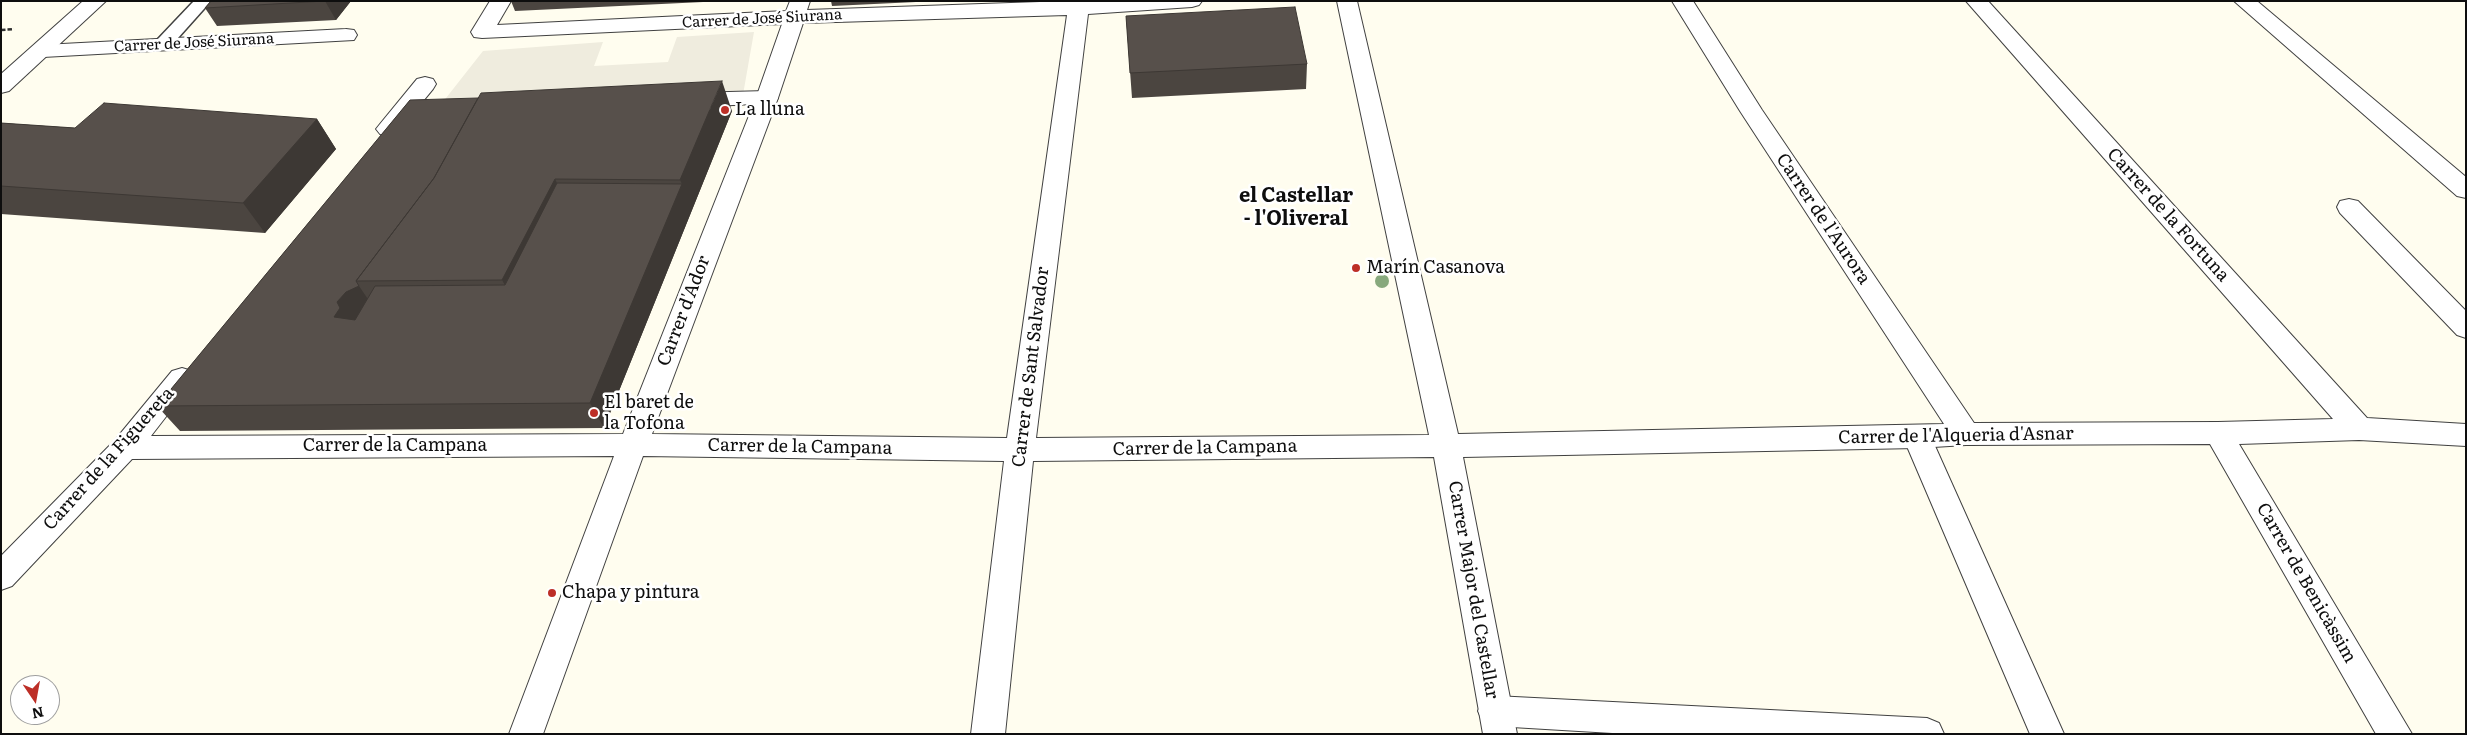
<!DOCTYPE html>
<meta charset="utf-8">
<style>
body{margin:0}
#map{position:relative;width:2467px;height:735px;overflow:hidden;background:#fffdef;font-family:Literata,serif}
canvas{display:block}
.frame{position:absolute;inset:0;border:2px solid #0e0e0e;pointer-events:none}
.north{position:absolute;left:10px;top:675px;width:50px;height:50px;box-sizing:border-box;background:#fff;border:1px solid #9f9f9f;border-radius:50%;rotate:168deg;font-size:14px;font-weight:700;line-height:20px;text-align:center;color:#0e0e0e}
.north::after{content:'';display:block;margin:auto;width:18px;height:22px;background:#bd2f27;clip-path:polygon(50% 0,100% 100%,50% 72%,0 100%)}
</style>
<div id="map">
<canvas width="2467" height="735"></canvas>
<div class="frame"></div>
<div class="north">N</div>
</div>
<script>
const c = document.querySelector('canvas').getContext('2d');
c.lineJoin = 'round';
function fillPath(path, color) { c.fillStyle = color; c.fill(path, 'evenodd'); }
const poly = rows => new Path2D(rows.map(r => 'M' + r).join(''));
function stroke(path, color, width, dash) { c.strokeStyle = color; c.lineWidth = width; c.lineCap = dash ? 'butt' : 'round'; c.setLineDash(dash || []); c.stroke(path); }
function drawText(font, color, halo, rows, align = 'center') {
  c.font = font + ' Literata,serif'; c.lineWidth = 5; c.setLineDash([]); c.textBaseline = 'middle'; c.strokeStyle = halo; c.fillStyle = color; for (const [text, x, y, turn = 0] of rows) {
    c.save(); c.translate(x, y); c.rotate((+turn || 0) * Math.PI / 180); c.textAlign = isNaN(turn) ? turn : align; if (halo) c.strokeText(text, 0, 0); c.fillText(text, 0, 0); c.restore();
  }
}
fillPath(poly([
 [754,32,741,106,424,126,483,51,603,42,594,66,668,62,677,37]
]), '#efecde');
const service = poly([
 [194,1,211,1,169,48,157,48,155,44,157,40,194,1]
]);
const pedestrian = poly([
 [767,91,775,93,778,98,775,103,691,107,683,105,680,100,683,95,691,93,767,91],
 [1917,426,1927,429,1931,437,2064,734,2030,734,1903,437,1907,429,1917,426],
 [1495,696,1927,718,1939,723,1944,734,1629,734,1495,726,1483,722,1478,711,1483,700,1495,696]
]);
const minor = poly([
 [490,1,511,1,497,25,786,11,790,1,810,1,807,10,1069,1,1202,1,1199,5,1192,7,1088,14,1036,438,1429,435,1337,1,1357,1,1458,434,1944,424,1740,111,1672,1,1693,1,1762,110,1974,423,2218,422,2333,419,1966,1,1988,1,2367,418,2466,424,2466,446,2359,440,2239,444,2412,734,2376,734,2210,444,1966,445,1917,448,1463,457,1517,734,1483,734,1434,457,1033,461,1005,734,971,734,1004,461,643,456,543,734,509,734,614,456,132,459,12,586,1,590,1,556,115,440,172,371,182,368,192,371,196,378,151,436,623,434,756,98,782,24,482,38,474,37,471,32,490,1],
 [1067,15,1007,438,652,434,778,98,803,23,1067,15],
 [2234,1,2257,1,2466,177,2466,198,2457,196,2234,1],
 [346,29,354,30,357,35,354,40,43,57,35,56,32,51,35,46,43,45,346,29],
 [425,77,433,79,436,84,433,89,396,134,388,136,380,134,376,129,380,124,417,79,425,77],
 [2349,199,2358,201,2466,311,2466,338,2457,335,2340,213,2337,207,2340,201,2349,199]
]);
const tertiary = poly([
 [83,1,106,1,9,91,1,93,1,74,83,1]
]);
stroke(service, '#414141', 3);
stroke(pedestrian, '#414141', 2);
stroke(minor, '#414141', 2);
stroke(tertiary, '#414141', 2);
stroke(poly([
 [1,30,14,29]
]), '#303030', 2.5, [4.5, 2]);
fillPath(service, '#fff');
fillPath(pedestrian, '#fff');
fillPath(minor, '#fff');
fillPath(tertiary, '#fff');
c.fillStyle = '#88a97d';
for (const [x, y] of [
 [1382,281]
]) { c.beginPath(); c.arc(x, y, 7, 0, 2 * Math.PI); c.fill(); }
fillPath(poly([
 [211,1,351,1,336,20,217,26,205,8],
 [511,1,724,1,515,11],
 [831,1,937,1,832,6],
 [1126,16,1307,64,1306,89,1132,98],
 [410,100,732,111,604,428,180,431,157,406],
 [317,119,336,149,265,233,1,214,1,123,75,128]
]), '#4b4540');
fillPath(poly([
 [325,1,351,1,336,20],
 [722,81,732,111,604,428,590,403,682,184,680,180],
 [317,119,336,149,265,233,243,203],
 [555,179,570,209,519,310,502,280],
 [359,286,376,311,355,328,334,317,337,302,346,292]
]), '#3d3834');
const building = poly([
 [211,1,325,1,205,8,211,1],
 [1295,7,1307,64,1130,73,1126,16,1295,7],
 [722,81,680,180,555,179,502,280,356,281,434,178,481,93,722,81],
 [478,98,434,178,356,281,359,286,346,292,337,302,340,308,334,317,355,320,375,286,505,285,557,183,682,184,590,403,157,406,410,100,478,98],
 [104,103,317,119,243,203,1,186,1,123,75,128,104,103]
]);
fillPath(building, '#57504b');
stroke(building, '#3d3834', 1);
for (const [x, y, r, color] of [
 [725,110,5,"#bd2f27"],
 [1356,268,5,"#bd2f27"],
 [594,413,5,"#bd2f27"],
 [552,593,5,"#bd2f27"]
]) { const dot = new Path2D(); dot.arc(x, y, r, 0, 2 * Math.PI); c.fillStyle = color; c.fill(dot); stroke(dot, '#fff', 2); }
drawText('15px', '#0e0e0e', '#fff', [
 ["Carrer de José Siurana",762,19,-3],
 ["Carrer de José Siurana",194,43,-3]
]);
drawText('18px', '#0e0e0e', '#fff', [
 ["La lluna",735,110],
 ["Marín Casanova",1366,268],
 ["El baret de",604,403],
 ["la Tofona",604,424],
 ["Chapa y pintura",562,593]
], 'left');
drawText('18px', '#0e0e0e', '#fff', [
 ["Carrer de la Fortuna",2168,215,48],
 ["Carrer de l'Aurora",1823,219,56],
 ["Carrer d'Ador",684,311,-69],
 ["Carrer de Sant Salvador",1031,367,-83],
 ["Carrer de l'Alqueria d'Asnar",1956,436,-1],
 ["Carrer de la Campana",395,446],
 ["Carrer de la Campana",800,447,1],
 ["Carrer de la Campana",1205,448,-1],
 ["Carrer de la Figuereta",109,459,-48],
 ["Carrer de Benicàssim",2306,583,60],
 ["Carrer Major del Castellar",1473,590,80]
]);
drawText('bold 20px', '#0e0e0e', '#fff', [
 ["el Castellar",1296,196],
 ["- l'Oliveral",1296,219]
]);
</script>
